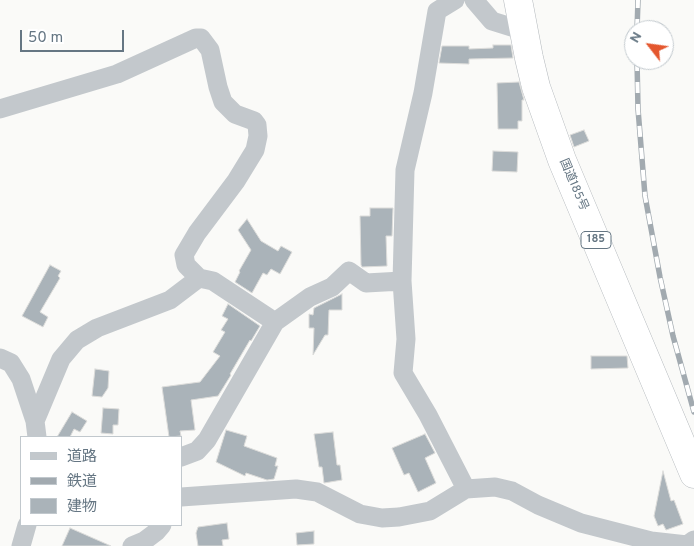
<!DOCTYPE html>
<meta charset="utf-8">
<style>
body{margin:0}
#map{position:relative;width:694px;height:546px;overflow:hidden;background:#fafaf8;font-family:Overpass,"Noto Sans JP",sans-serif}
canvas{display:block}
.legend{position:absolute;left:20px;top:436px;width:162px;height:90px;box-sizing:border-box;background:#fff;border:1px solid #c1c8cd;margin:0;padding:6px 9px;list-style:none;font-size:15px;color:#657683}
.legend li{display:flex;align-items:center;gap:10px;height:25px}
.legend b{width:25px;border:1px solid #c1c8cd}
.north{position:absolute;left:624px;top:20px;width:50px;height:50px;box-sizing:border-box;background:#fff;border:1px solid #c1c8cd;border-radius:50%;rotate:300deg;font-size:14px;font-weight:700;line-height:20px;text-align:center;color:#657683}
.north::after{content:'';display:block;margin:auto;width:18px;height:22px;background:#e4572e;clip-path:polygon(50% 0,100% 100%,50% 72%,0 100%)}
.scale{position:absolute;left:20px;top:30px;width:104px;height:22px;box-sizing:border-box;border:2px solid #657683;border-top:0;padding-left:6px;font-size:15px;line-height:18px;white-space:nowrap;color:#657683;-webkit-text-stroke:4px #fff;paint-order:stroke}
</style>
<div id="map">
<canvas width="694" height="546"></canvas>
<ul class="legend">
<li><b style="height:6px;background:#c3c8cc"></b>道路</li>
<li><b style="height:6px;background:#a2aab0"></b>鉄道</li>
<li><b style="height:14px;background:#aab3b9"></b>建物</li>
</ul>
<div class="north">N</div>
<div class="scale">50 m</div>
</div>
<script>
const c = document.querySelector('canvas').getContext('2d');
c.lineJoin = 'round';
function fillPath(path, color) { c.fillStyle = color; c.fill(path, 'evenodd'); }
const poly = rows => new Path2D(rows.map(r => 'M' + r).join(''));
function stroke(path, color, width, dash) { c.strokeStyle = color; c.lineWidth = width; c.lineCap = dash ? 'butt' : 'round'; c.setLineDash(dash || []); c.stroke(path); }
function drawText(font, color, halo, rows, align = 'center') {
  c.font = font + ' Overpass,"Noto Sans JP",sans-serif'; c.lineWidth = 5; c.setLineDash([]); c.textBaseline = 'middle'; c.strokeStyle = halo; c.fillStyle = color; for (const [text, x, y, turn = 0] of rows) {
    c.save(); c.translate(x, y); c.rotate((+turn || 0) * Math.PI / 180); c.textAlign = isNaN(turn) ? turn : align; if (halo) c.strokeText(text, 0, 0); c.fillText(text, 0, 0); c.restore();
  }
}
const building = poly([
 [493,45,511,45,513,58,469,59,469,64,439,63,442,46,469,46,469,49,493,48,493,45],
 [519,82,524,100,522,100,522,121,518,121,518,129,498,129,497,83,519,82],
 [584,130,589,141,574,147,570,135,584,130],
 [493,151,518,152,517,172,492,171,493,151],
 [370,208,393,208,392,236,386,236,387,266,362,267,361,265,360,216,370,216,370,208],
 [247,219,261,241,278,251,281,246,292,252,280,274,271,269,267,275,263,273,252,293,235,282,240,272,239,271,251,250,238,230,247,219],
 [50,265,61,271,58,276,60,278,40,312,48,317,43,327,22,316,50,265],
 [342,294,342,310,329,310,328,335,325,335,313,355,314,328,309,328,309,314,313,315,314,308,342,294],
 [228,304,260,326,251,341,250,340,230,374,231,375,218,396,191,400,195,430,180,431,181,436,169,437,162,387,200,382,220,356,213,352,225,332,221,330,228,319,222,316,228,304],
 [591,356,627,356,628,368,591,369,591,356],
 [95,369,109,371,108,388,102,397,92,396,95,369],
 [103,408,119,409,118,425,113,425,113,434,101,433,103,408],
 [72,412,87,421,80,432,74,429,70,437,57,437,72,412],
 [226,430,247,436,244,446,277,458,275,466,278,466,274,479,267,480,246,473,245,476,216,462,226,430],
 [333,432,337,465,340,465,342,480,324,483,322,467,319,467,314,434,333,432],
 [425,434,435,453,425,458,436,483,418,492,409,473,404,475,392,448,425,434],
 [663,471,671,501,674,500,683,524,666,530,663,524,658,526,654,516,663,471],
 [227,523,229,539,222,540,223,546,198,546,196,533,198,527,227,523],
 [70,528,111,546,62,546,70,528],
 [314,531,314,544,297,545,296,533,314,531]
]);
fillPath(building, '#aab3b9');
stroke(building, '#dcdcda', 1);
const highway = poly([
 [518,0,529,58,536,87,562,160,694,474]
]);
stroke(highway, '#b4b9bd', 29);
stroke(poly([
 [455,0,437,11,423,93,405,170,402,281,406,339,403,373,428,415,466,489],
 [474,0,492,21,524,31],
 [0,109,117,74,196,38,201,38,210,50,218,87,223,102,235,114,254,121,257,125,258,136,255,150,236,181,197,233,184,255,186,265,199,278,213,281,275,322],
 [0,358,11,363,21,379,35,421,37,437],
 [35,421,61,359,77,340,97,328,170,300,199,278],
 [181,457,197,451,207,440,275,322,310,297,332,287,349,271,366,283,402,281],
 [181,497,296,489,317,492,360,514,382,518,399,517,430,511,466,489,495,487,512,491,538,505,581,523,651,541,687,545,694,540],
 [21,546,27,525],
 [132,546,144,541,156,532,162,525]
]), '#c3c8cc', 19);
stroke(highway, '#fff', 28);
const rail = poly([
 [637,30,638,0],
 [637,60,638,109,645,196,660,277,673,336,694,412]
]);
stroke(rail, '#a2aab0', 5.5);
stroke(rail, '#fff', 4, [11]);
for (const [x, y, w] of [
 [596,240,30]
]) { const box = new Path2D(); box.roundRect(x - w / 2, y - 8.5, w, 17, 4); c.fillStyle = '#fff'; c.fill(box); stroke(box, '#657683', 1); }
drawText('bold 11px', '#657683', null, [
 ["185",596,240]
]);
drawText('12px', '#657683', '#fff', [
 ["国道185号",573,185,67]
]);
</script>
